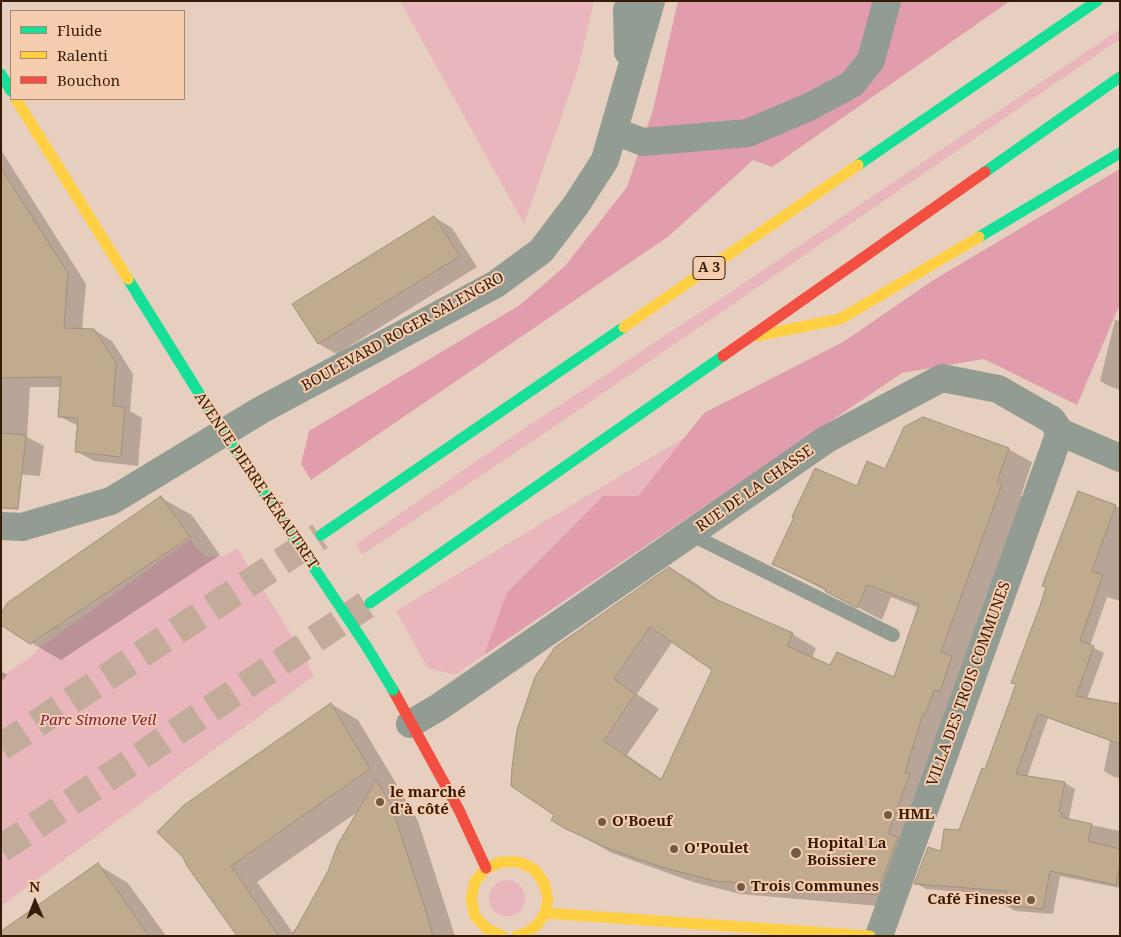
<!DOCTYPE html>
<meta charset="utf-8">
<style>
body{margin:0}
#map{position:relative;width:1121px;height:937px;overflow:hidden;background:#e6cfbf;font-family:"Noto Serif",serif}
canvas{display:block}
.frame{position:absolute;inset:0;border:2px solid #351c07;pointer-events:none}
.legend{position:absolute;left:10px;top:10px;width:175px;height:90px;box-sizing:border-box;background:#f6ccaf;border:1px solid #a9866c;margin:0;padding:6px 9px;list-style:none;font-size:15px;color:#351c07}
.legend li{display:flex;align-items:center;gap:10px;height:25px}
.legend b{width:25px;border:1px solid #a9866c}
.north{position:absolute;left:10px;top:877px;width:50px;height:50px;-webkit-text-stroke:4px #f6ccaf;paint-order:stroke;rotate:359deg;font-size:14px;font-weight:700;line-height:20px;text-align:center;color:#351c07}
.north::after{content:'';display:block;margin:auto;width:18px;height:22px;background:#351c07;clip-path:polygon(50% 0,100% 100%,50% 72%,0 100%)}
</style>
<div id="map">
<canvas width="1121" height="937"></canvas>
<div class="frame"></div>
<ul class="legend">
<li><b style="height:6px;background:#16e098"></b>Fluide</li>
<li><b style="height:6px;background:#ffcf43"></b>Ralenti</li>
<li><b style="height:6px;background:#f24e42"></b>Bouchon</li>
</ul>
<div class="north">N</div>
</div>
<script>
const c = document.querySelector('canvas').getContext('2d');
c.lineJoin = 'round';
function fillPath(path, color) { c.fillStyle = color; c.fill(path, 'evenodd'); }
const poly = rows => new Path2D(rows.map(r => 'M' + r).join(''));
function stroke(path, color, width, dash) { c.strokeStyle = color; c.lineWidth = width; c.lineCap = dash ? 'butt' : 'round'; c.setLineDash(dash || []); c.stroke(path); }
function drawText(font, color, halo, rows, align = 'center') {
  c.font = font + ' "Noto Serif",serif'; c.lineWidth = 4; c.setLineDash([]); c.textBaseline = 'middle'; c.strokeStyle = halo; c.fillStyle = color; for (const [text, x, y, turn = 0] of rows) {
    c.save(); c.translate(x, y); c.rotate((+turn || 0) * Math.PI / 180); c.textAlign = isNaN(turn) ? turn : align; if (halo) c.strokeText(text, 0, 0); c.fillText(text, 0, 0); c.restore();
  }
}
fillPath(poly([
 [400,1,594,1,578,69,524,224],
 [1120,29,1120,39,539,437,362,555,356,544,513,436,716,302],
 [685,437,638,496,603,496,508,593,484,655,455,675,428,668,396,611],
 [192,538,192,542,205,557,224,556,237,548,309,663,308,666,314,676,1,906,1,673,7,673,36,653,35,651],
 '489 898a18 18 0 1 1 36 0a18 18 0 1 1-36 0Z'
]), '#e8b6bc');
fillPath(poly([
 [678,1,1010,1,772,167,753,160,669,236,311,480,301,464,309,431,520,305,565,266,627,187,653,110],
 [1120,169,1120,304,1077,405,984,359,902,373,484,655,507,593,603,496,638,496,704,413,843,342,932,281]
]), '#e19dac');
fillPath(poly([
 [1,150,86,284,82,330,94,330,112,341,133,374,130,411,142,418,138,466,94,461,76,451,78,426,59,416,61,387,30,387,27,437,44,446,40,476,2,473,1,479],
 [434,217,452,228,477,267,337,354,319,344],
 [1115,320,1120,321,1120,390,1109,386,1100,381],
 [1008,449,1032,462,1021,496,1025,498,901,908,740,894,693,882,612,853,576,833,556,814,512,785,670,568,694,582,724,604,792,634,816,648,812,658,830,667,894,679,919,608,891,597,882,620,773,563,857,488,885,470],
 [673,641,714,670,663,780,627,755,659,709,637,694],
 [161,498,192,515,220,555,61,660,30,642],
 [1115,506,1120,508,1120,601,1107,597,1090,646,1104,653,1087,699,1120,705,1120,778,1114,777,1104,771,1110,741,1048,718,1027,777,1065,783,1075,789,1069,818,1072,821,1120,831,1120,888,1060,876,1053,914,1015,911,1005,905,1007,896,926,889,916,883,960,831,986,771,1017,685,1013,682],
 [1,671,7,675,1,682],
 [331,704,358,720,397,785,391,789,404,797,418,821,455,936,238,936,188,865],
 [359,811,329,871,296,930,294,929,293,933,257,882],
 [98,865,128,883,166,936,1,936]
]), '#0003');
const building = poly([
 [1,168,68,273,64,328,94,329,116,363,113,406,125,407,121,457,75,452,78,418,58,417,61,377,1,378,1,168],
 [434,216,460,256,318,344,292,304,434,216],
 [923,417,1009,448,997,482,1002,484,941,652,952,656,940,692,934,690,925,715,923,714,905,772,910,773,888,834,898,837,877,895,715,881,668,869,612,850,566,829,551,820,554,815,511,786,512,767,517,730,535,677,555,647,669,567,713,598,793,633,787,646,830,665,837,652,894,677,919,604,867,585,857,608,825,591,826,589,772,564,794,517,792,517,815,468,857,486,867,461,885,469,904,427,923,417],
 [650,627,712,670,661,780,604,741,635,694,614,679,650,627],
 [1,433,26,435,18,509,1,508,1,433],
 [1078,491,1116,505,1092,571,1103,575,1080,641,1094,646,1076,696,1120,704,1120,744,1038,714,1016,774,1065,782,1059,812,1062,813,1061,817,1092,824,1088,841,1120,849,1120,865,1116,885,1050,871,1043,909,1004,905,1007,891,914,884,928,847,941,851,944,829,959,830,982,768,985,769,1016,684,1011,683,1041,603,1046,587,1042,586,1078,491],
 [161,496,190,537,30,644,1,625,1,614,7,603,161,496],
 [331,703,370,769,231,866,279,936,237,936,187,866,183,857,157,832,184,805,331,703],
 [376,780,391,804,426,911,433,936,292,936,328,871,338,844,376,780],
 [98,863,149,936,1,936,1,931,98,863]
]);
fillPath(building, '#c1ab8f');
stroke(building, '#a28f7a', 1);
stroke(poly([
 [1,747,320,536],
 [1,849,366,605]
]), '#c3ab9a', 28, [28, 14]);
stroke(poly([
 [690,534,893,635]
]), '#929c92', 14);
stroke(poly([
 [628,52,627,10,630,1],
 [614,131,643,142,748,133,809,107,852,84,871,60,887,1],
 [1,526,22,527,111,501,261,410,496,284,541,251,576,205,605,160,651,1],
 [410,724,439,707,827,439,942,378,998,389,1052,420,1060,432,1120,458],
 [879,936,1060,432]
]), '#929c92', 28);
stroke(poly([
 [1,74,11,91],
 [858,165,1097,1],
 [985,172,1120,77],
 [979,237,1120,153],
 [128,279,223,432],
 [321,535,624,327],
 [370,603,723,356]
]), '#16e098', 11);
stroke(poly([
 [16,99,128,279],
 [624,327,858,165],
 [756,336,840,319,979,237],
 [545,913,870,936],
 [502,936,487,929,475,916,471,899,475,882,486,868,502,862,519,862,534,869,544,883,548,899,545,913,538,924,528,932,517,936]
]), '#ffcf43', 11);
stroke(poly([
 [723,356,985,172],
 [393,690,459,810,486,868]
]), '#f24e42', 11);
stroke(poly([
 [223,432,365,644,393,690]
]), '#16e098', 11);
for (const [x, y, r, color] of [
 [380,802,5,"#735b47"],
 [888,815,5,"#735b47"],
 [602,822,5,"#735b47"],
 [674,849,5,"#735b47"],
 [796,853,6,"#735b47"],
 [741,887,5,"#735b47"],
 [1031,900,5,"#735b47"]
]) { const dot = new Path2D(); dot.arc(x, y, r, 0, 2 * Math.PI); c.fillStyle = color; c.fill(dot); stroke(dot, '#f6ccaf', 2); }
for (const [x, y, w] of [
 [709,268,32]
]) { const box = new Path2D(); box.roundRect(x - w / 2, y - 11.5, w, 23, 4); c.fillStyle = '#f6ccaf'; c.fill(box); stroke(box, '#351c07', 1); }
drawText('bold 14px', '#351c07', null, [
 ["A 3",709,268]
]);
drawText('15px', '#351c07', '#f6ccaf', [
 ["BOULEVARD ROGER SALENGRO",403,332,-29],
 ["AVENUE PIERRE KÉRAUTRET",256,481,56],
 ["RUE DE LA CHASSE",755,489,-35],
 ["VILLA DES TROIS COMMUNES",969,684,-70]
]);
drawText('italic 15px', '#7c1d49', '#f6ccaf', [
 ["Parc Simone Veil",98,721]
]);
drawText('bold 15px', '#351c07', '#f6ccaf', [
 ["le marché",390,793],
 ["d'à côté",390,810],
 ["HML",898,815],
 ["O'Boeuf",612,822],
 ["Hopital La",807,844],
 ["Boissiere",807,861],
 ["O'Poulet",684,849],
 ["Trois Communes",751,887],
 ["Café Finesse",1021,900,"right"]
], 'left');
</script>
